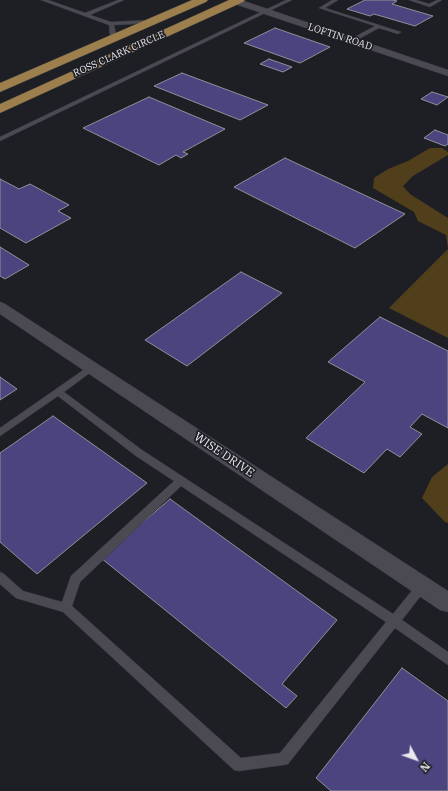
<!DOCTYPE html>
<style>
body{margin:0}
#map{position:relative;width:448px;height:791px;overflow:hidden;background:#1e1e25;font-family:"IBM Plex Serif",serif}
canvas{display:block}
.north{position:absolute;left:396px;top:739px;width:40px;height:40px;-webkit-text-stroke:3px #1e1e25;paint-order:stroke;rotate:131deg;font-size:11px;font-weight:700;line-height:16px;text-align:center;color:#e8e8ed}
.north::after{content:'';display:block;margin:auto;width:14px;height:18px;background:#e8e8ed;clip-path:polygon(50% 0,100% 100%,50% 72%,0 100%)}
</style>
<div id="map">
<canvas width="448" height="791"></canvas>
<div class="north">N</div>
</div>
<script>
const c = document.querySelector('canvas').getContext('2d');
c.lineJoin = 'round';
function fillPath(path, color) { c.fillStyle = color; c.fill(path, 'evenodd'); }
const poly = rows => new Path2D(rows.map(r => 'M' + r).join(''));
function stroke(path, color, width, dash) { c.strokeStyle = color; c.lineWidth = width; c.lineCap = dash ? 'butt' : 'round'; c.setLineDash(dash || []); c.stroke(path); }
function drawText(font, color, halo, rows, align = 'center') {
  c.font = font + ' "IBM Plex Serif",serif'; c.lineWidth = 3.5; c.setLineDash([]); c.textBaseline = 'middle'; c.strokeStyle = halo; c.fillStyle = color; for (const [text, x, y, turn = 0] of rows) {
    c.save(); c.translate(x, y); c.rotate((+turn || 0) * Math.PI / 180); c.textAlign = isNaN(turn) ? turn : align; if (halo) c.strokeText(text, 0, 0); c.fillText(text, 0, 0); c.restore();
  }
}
fillPath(poly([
 [430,148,442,148,448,152,448,155,413,176,403,186,410,194,448,218,448,338,389,308,448,249,446,235,418,221,414,212,373,188,374,178,388,169,408,161],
 [448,464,448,523,445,522,422,498,432,477]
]), '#513e1b');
const building = poly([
 [365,0,392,0,397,1,392,4,433,16,415,26,374,14,370,16,347,9,365,0],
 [275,28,330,47,300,63,244,43,275,28],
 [269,59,292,67,283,72,260,64,269,59],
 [182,73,268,105,240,120,154,86,182,73],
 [432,92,448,97,437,105,421,99,432,92],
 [149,97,225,129,183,152,188,154,181,158,176,155,159,165,83,128,149,97],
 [435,130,448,135,448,144,445,146,424,138,435,130],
 [285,158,405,214,355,248,234,187,285,158],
 [0,179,19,189,30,184,69,205,58,211,71,218,26,243,0,228,0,179],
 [0,247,29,265,5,279,0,276,0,247],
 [241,272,282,293,187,366,145,340,241,272],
 [380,317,448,351,448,428,422,414,410,427,422,434,400,457,387,449,364,473,306,438,365,382,328,362,380,317],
 [0,377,17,389,0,400,0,377],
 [53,416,147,483,37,574,0,542,0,453,53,416],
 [170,499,337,620,282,684,297,696,286,708,101,558,170,499],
 [402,668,448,701,448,791,331,791,316,778,402,668]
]);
fillPath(building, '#4c447e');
stroke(building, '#909099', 1);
const service = poly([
 [41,0,48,0,85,13,118,0,124,0,90,15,111,22,151,20,153,21,133,24,114,25,116,35,107,44,104,42,110,35,109,25,41,0],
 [286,0,292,0,0,141,0,137,286,0],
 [332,0,338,0,325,8,401,32,398,34,379,28,353,42,349,42,349,40,375,26,319,8,332,0],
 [409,0,416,0,429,4,437,0,442,0,430,7,409,0],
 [92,364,95,365,96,367,95,369,64,392,142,450,393,614,418,583,422,581,426,583,428,586,426,589,402,620,448,652,448,665,395,628,288,764,283,765,239,771,234,770,63,612,16,598,0,584,0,572,4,574,23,591,62,602,71,576,174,481,136,456,58,396,0,436,0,428,92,364],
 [181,486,386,622,280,753,241,758,72,606,80,582,181,486]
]);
const minor = poly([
 [228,0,241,0,448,70,448,76,229,2,228,0],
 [0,302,5,304,448,591,448,612,440,610,0,314,0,302]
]);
const trunk = poly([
 [192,0,208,0,206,2,0,92,0,83,192,0],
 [229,0,245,0,243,2,0,113,0,104,229,0]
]);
stroke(service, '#39393f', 1);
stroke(minor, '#39393f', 1);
stroke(trunk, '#39393f', 1);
fillPath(service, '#4b4a53');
fillPath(minor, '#4b4a53');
fillPath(trunk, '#9c7f4c');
drawText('10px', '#e8e8ed', '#1e1e25', [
 ["LOFTIN ROAD",340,37,18],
 ["ROSS CLARK CIRCLE",119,54,-24]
]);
drawText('12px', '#e8e8ed', '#1e1e25', [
 ["WISE DRIVE",224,455,34]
]);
</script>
